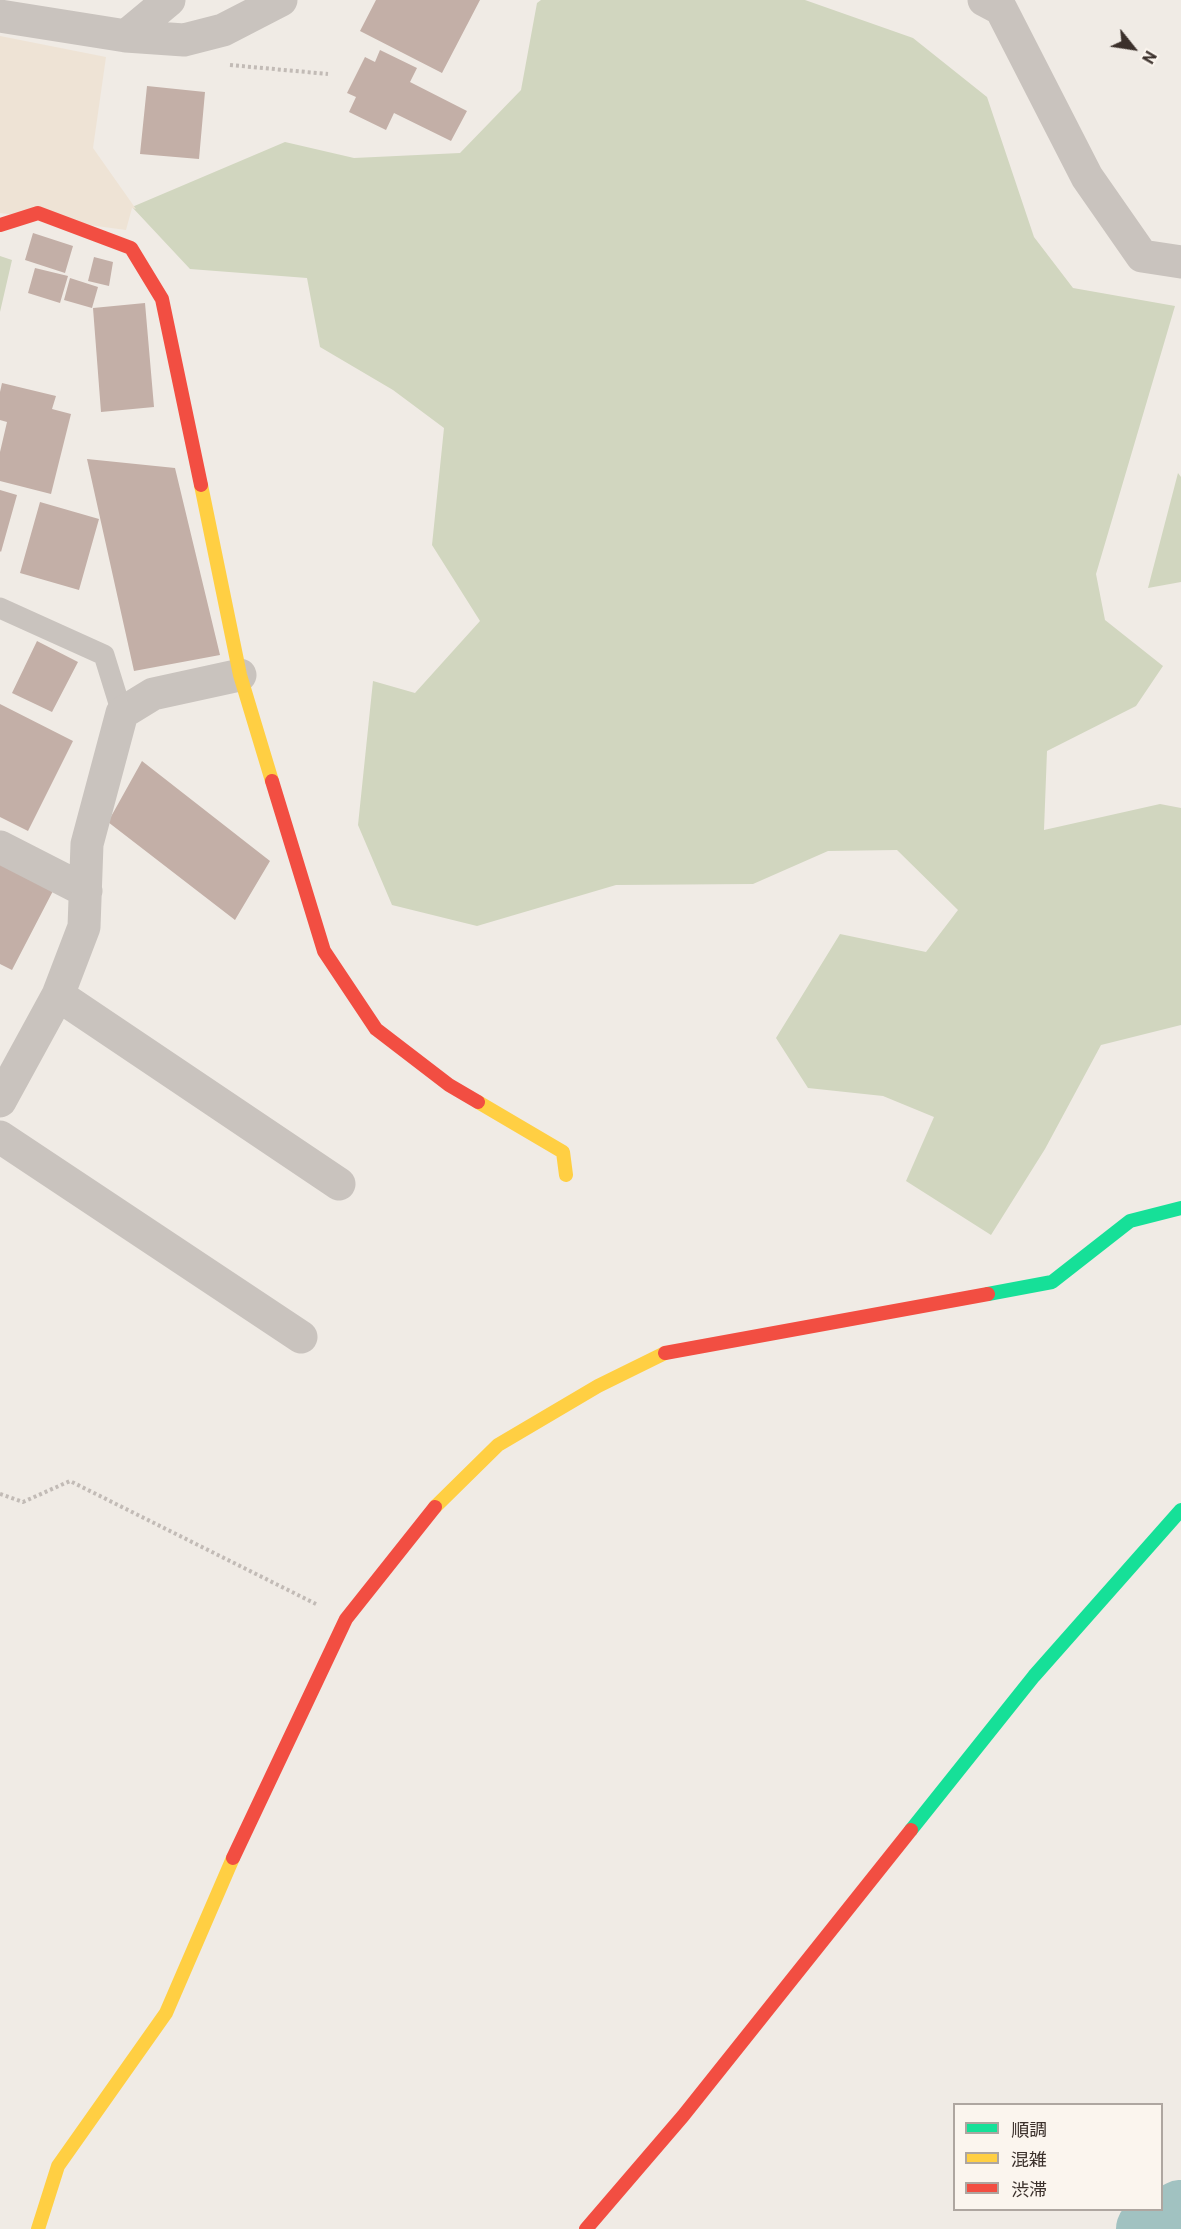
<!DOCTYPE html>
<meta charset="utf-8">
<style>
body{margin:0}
#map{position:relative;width:1181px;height:2229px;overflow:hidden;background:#f0ebe5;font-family:Roboto,"Noto Sans JP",sans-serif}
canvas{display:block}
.legend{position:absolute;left:953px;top:2103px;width:210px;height:108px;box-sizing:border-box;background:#fbf5ee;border:2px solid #aea6a0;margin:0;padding:8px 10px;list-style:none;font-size:18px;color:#3b302b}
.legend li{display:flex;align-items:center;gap:12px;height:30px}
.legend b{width:30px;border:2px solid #aea6a0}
.north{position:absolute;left:1103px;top:18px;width:60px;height:60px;-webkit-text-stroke:4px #fbf5ee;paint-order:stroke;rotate:120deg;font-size:16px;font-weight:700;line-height:24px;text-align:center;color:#3b302b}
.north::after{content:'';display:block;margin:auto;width:21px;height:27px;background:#3b302b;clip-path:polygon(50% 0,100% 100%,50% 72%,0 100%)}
</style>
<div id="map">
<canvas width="1181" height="2229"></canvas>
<ul class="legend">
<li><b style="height:8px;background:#16e098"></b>順調</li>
<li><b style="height:8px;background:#ffcf43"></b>混雑</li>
<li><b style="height:8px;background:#f24e42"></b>渋滞</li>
</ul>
<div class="north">N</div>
</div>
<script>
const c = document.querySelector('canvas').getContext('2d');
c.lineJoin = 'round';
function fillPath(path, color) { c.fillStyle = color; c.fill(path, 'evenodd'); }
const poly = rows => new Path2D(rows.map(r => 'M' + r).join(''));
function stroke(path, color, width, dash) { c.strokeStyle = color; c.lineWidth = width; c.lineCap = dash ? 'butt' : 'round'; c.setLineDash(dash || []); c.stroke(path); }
fillPath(poly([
 [541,0,805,0,913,38,987,97,1034,237,1073,288,1175,306,1096,574,1105,620,1163,666,1136,706,1047,751,1044,830,1160,804,1181,808,1181,1025,1101,1045,1045,1149,991,1235,906,1181,934,1117,883,1096,808,1088,776,1038,840,934,926,952,958,910,897,850,828,851,753,884,616,885,477,926,392,905,358,825,373,681,415,693,480,621,432,545,444,428,393,390,320,347,307,278,190,269,132,207,285,142,354,158,460,153,521,90,537,3],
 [0,256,12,260,0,312],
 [1178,473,1181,477,1181,582,1148,588]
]), '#d1d6bf');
fillPath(poly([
 [0,36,106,57,93,148,136,209,132,208,126,230,0,213]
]), '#eee3d5');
stroke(poly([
 [1148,2229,1181,2212]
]), '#a1c2c1', 64);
fillPath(poly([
 [376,0,480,0,442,73,360,31],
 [380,50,417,68,410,82,467,111,451,141,394,113,386,130,349,112,356,97,347,93,365,57,375,62],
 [147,86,205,92,199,159,140,154],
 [33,233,73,246,65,273,25,260],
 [94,257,113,262,109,286,88,281],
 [35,268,68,276,60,303,28,293],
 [70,278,98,287,92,308,64,300],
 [145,303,154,407,101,412,93,308],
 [2,383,56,396,52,409,71,414,51,494,0,481,0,452,7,422,0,420,0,392],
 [87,459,175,468,220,655,134,671],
 [0,490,17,495,1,552,0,551],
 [40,502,99,519,79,590,20,573],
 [37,641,78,662,52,712,12,693],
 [0,704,73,741,28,831,0,817],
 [142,761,270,861,235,920,108,822],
 [0,861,54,889,12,970,0,964]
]), '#c3afa7');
stroke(poly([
 [230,65,328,74],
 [0,1494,23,1502,70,1481,316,1604]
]), '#c2bbb6', 4, [3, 3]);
stroke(poly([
 [0,608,104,655,122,713]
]), '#c9c3be', 21);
stroke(poly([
 [984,0,1001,9,1087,177,1142,256,1181,262],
 [0,16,126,36,184,40,223,30,281,0],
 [126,36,169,0],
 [0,847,86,891],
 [58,995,339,1184],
 [0,1101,58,995,84,927,87,844,122,713,153,694,240,675],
 [0,1137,301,1337]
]), '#c9c3be', 33);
stroke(poly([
 [988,1294,1052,1282,1130,1221,1181,1208],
 [911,1830,1034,1676,1181,1510]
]), '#16e098', 14);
stroke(poly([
 [201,485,240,675,272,781],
 [478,1102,563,1152,566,1175],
 [435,1507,498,1445,598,1386,665,1353],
 [38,2229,58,2166,166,2013,233,1858]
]), '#ffcf43', 14);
stroke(poly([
 [0,225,38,213,131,248,162,299,201,485],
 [272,781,324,951,376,1029,449,1085,478,1102],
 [665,1353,988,1294],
 [233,1858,346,1619,435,1507],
 [586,2229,683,2116,911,1830]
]), '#f24e42', 14);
</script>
